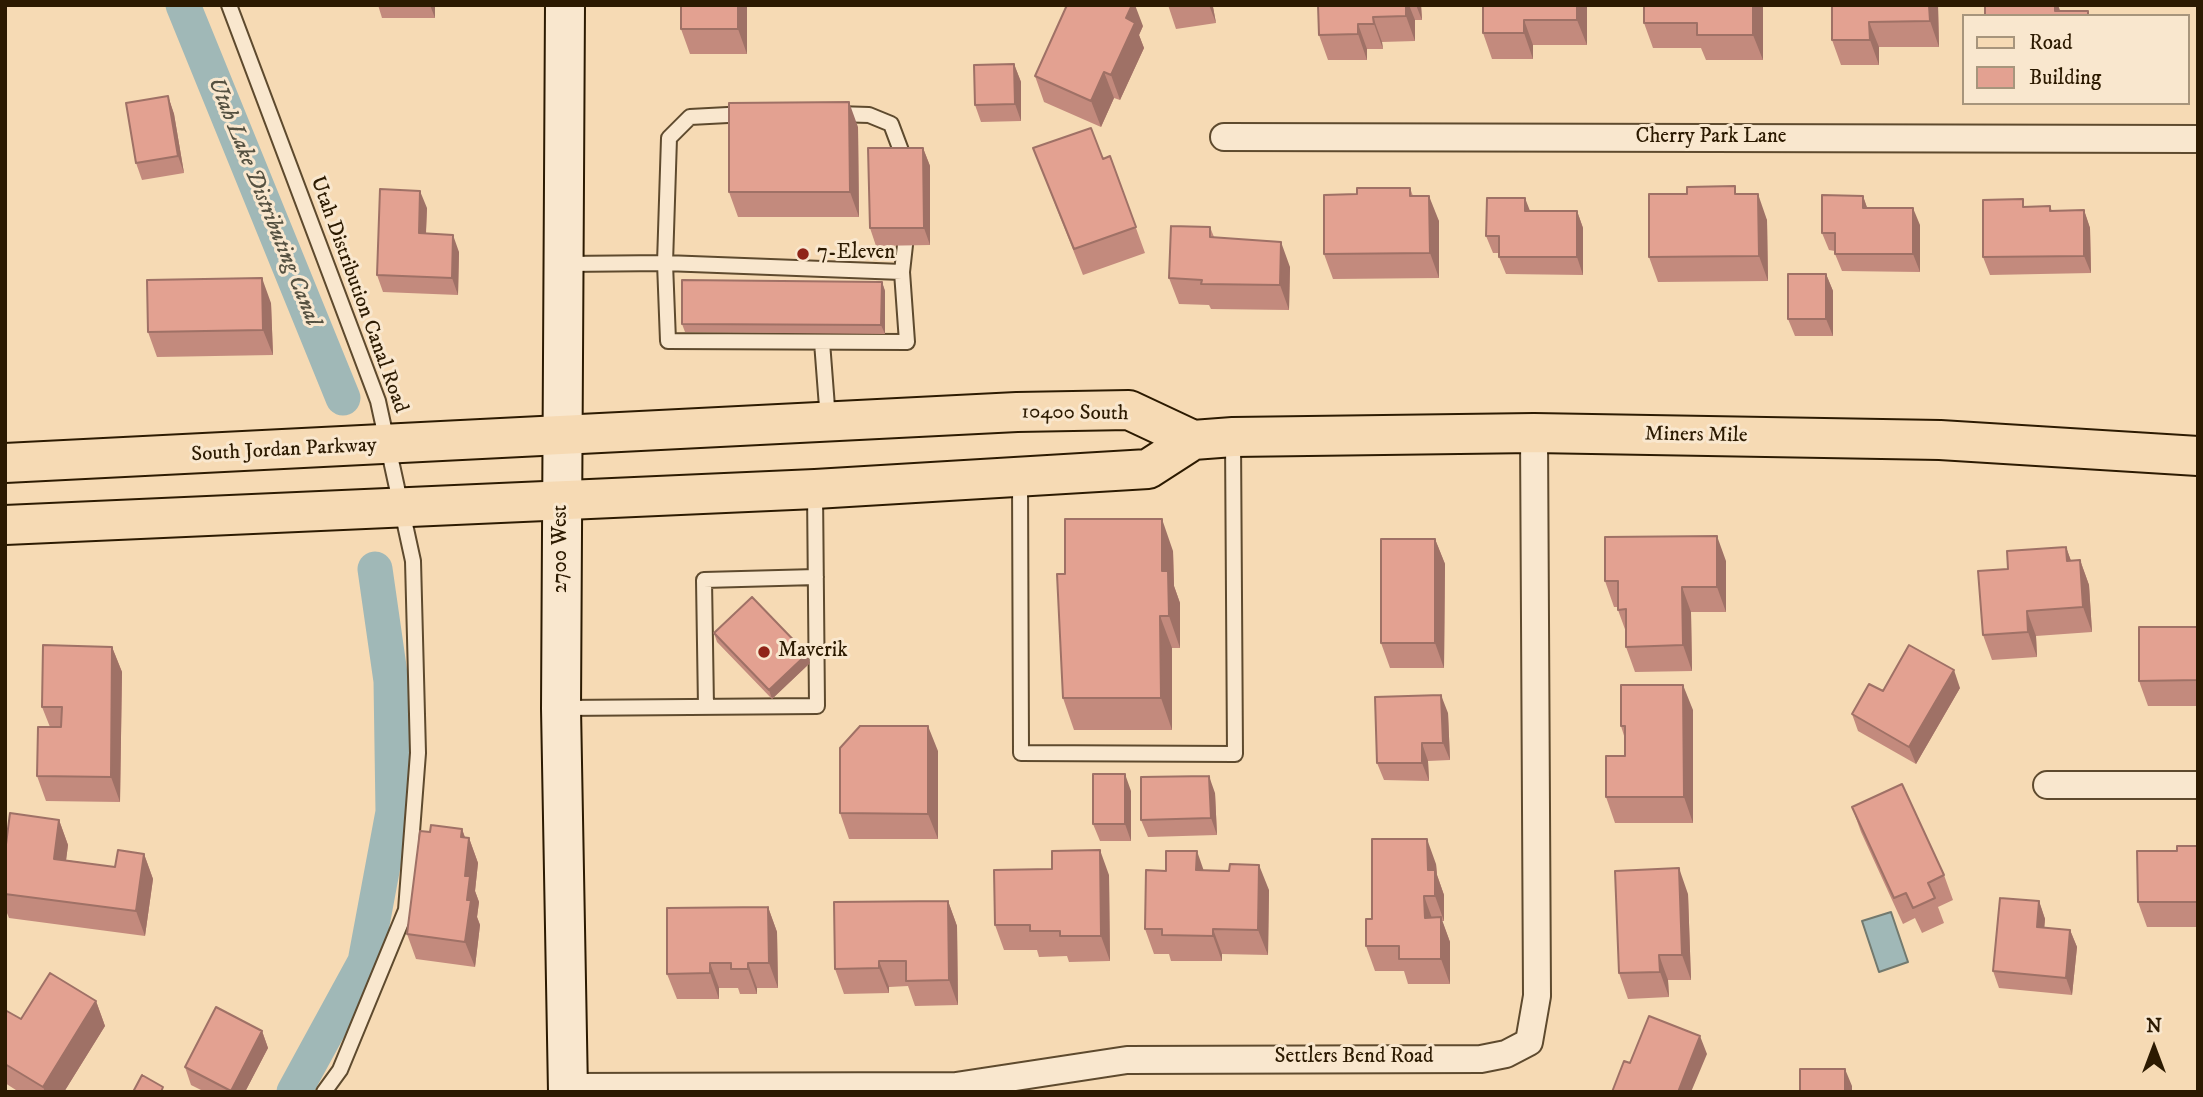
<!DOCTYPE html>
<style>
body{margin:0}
#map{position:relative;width:2203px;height:1097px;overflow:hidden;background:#f6dab4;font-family:"IM FELL DW Pica",serif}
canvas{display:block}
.frame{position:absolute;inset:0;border:7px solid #2c1a01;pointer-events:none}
.legend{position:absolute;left:1962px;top:14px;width:228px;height:91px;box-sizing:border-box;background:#f9e7ce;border:2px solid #a7957c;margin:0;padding:9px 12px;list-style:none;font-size:21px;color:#2c1a01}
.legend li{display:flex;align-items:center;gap:14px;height:35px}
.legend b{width:35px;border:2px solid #a7957c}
.north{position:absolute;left:2119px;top:1013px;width:70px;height:70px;-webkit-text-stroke:5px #f9e7ce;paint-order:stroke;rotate:0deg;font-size:19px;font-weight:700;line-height:28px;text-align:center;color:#2c1a01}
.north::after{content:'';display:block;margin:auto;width:24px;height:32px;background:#2c1a01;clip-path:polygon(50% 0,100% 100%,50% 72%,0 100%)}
</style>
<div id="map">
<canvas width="2203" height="1097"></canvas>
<div class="frame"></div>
<ul class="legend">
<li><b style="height:9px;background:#f6dab4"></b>Road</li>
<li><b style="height:19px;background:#e3a191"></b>Building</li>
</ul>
<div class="north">N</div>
</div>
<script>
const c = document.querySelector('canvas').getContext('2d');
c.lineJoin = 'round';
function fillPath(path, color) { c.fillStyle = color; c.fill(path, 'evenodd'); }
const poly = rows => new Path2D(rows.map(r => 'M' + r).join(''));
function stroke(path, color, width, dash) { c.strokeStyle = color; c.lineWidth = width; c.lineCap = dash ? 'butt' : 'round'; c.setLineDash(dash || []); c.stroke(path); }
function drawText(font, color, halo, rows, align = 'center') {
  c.font = font + ' "IM FELL DW Pica",serif'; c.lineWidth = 6; c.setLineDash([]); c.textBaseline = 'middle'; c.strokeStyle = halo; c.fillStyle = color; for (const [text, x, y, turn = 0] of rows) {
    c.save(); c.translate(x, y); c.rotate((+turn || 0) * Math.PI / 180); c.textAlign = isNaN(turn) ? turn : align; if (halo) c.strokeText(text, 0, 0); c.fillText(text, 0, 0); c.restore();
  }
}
const water = poly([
 [1891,912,1908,962,1879,972,1862,921,1891,912]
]);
fillPath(water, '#a0b8b7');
stroke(water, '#72796e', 2);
stroke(poly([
 [183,5,343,398],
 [294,1092,365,962,393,812,391,681,375,569]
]), '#a0b8b7', 35);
const lane = poly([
 [229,5,378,401,413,561,418,753,406,910,340,1070,324,1092],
 [837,114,869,115,891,124,906,164],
 [565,264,665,263,902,272,907,342,668,341,665,263,669,138,690,117,747,114],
 [902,272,905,245],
 [822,342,828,420],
 [1020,478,1021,753,1235,754,1233,438],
 [706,707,704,580,816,577],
 [562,708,817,706,815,491]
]);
const street = poly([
 [1224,137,2198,139],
 [2047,785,2198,785],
 [568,1087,956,1086,1127,1060,1481,1059,1506,1054,1529,1042,1537,996,1534,433]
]);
const secondary = poly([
 [565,5,561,708,568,1092]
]);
const primary = poly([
 [5,463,1017,412,1129,410,1193,440],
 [5,525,815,489,1148,469,1193,440,1233,437,1534,433,1940,440,2198,456]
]);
stroke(lane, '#5e4a2e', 18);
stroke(street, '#5e4a2e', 30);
stroke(secondary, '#2c1a01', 42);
stroke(primary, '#2c1a01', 42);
stroke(lane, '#f9e7ce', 14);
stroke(street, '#f9e7ce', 26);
stroke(secondary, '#f9e7ce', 38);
stroke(primary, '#f6dab4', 38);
fillPath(poly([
 [378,5,435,5,435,18,382,18],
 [747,5,747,54,690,54,681,29],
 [1168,5,1231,5,1213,7,1216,23,1176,29],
 [1318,5,1421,5,1422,20,1415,20,1415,41,1382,42,1383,49,1367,49,1367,60,1328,60,1319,35],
 [1483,5,1587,5,1587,45,1533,45,1533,59,1492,59,1483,33],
 [1763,5,1763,60,1706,60,1701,48,1653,48,1644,23],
 [1832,5,1938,5,1939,47,1879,47,1879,65,1841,65,1832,40],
 [1143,26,1139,35,1144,48,1120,100,1114,98,1101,127,1044,102,1035,76],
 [1014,64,1021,82,1021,121,981,122,975,105],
 [168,96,174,114,184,173,142,180,136,163],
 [858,127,859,217,738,217,729,192],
 [923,148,930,166,930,245,876,246,870,228],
 [1033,148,1103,159,1110,156,1145,253,1083,275],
 [1410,188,1413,196,1439,221,1439,278,1333,279,1324,254,1357,194],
 [1687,194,1738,194,1767,220,1768,281,1658,282,1649,257],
 [1863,196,1867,208,1920,225,1920,272,1842,271,1835,254,1835,251,1829,250,1822,233],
 [2050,206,2052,211,2084,210,2090,228,2091,273,1990,275,1983,257,2026,207],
 [427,208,426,234,459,252,458,295,383,292,377,275],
 [1530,211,1577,211,1583,228,1583,275,1506,274,1499,257,1499,253,1493,253,1486,236],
 [1210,227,1214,237,1290,267,1289,310,1211,309,1209,305,1179,304,1169,278],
 [1826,274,1833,291,1833,336,1795,336,1788,319],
 [882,282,885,291,885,334,685,332,682,324],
 [271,303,273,355,157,357,148,332],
 [1435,539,1445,564,1444,668,1390,668,1381,643],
 [2066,547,2071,561,2080,560,2089,585,2092,632,2036,636,2037,657,1992,660,1983,635,2008,569],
 [1173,551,1174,586,1180,603,1180,648,1172,648,1172,730,1074,730,1063,698,1065,574],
 [1726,561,1726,612,1691,612,1692,671,1635,672,1626,647,1626,632,1618,610,1618,607,1614,607,1605,581],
 [2198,627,2198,706,2148,706,2139,681],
 [714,633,807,654,810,663,772,699,717,642],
 [112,647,122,672,120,802,46,801,37,776,50,727,42,707],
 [1960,688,1916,764,1858,731,1852,714,1883,691],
 [1693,710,1693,823,1615,823,1606,797,1625,756,1625,739,1621,726],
 [1448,713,1450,760,1428,761,1429,781,1384,780,1377,763],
 [938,751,938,839,849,839,840,813],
 [1131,791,1131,841,1100,841,1093,824],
 [1215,793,1217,835,1148,837,1141,820],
 [1852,807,1944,875,1953,900,1938,907,1944,923,1922,933,1915,918,1903,924,1861,832],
 [59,820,68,845,66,860,115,867,144,854,153,879,145,936,9,918,5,908,5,852],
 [462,829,465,837,469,838,478,863,475,891,479,902,477,917,480,925,475,967,416,959,407,934,430,832],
 [2198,846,2198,927,2147,927,2138,902,2177,851],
 [1436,864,1437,875,1444,895,1444,921,1442,921,1450,942,1450,984,1408,984,1404,971,1375,971,1366,946,1372,919],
 [1203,870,1269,890,1268,955,1222,954,1222,961,1171,961,1169,954,1154,954,1145,929],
 [1109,875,1110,961,1069,962,1067,956,1039,957,1037,950,1004,950,995,925],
 [1688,894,1691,980,1668,980,1669,997,1628,999,1619,973],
 [948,901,957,926,958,1005,915,1006,908,986,889,987,889,993,844,994,835,969],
 [2039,901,2045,919,2044,928,2070,930,2077,947,2072,995,1999,988,1993,971],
 [768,907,777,932,778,988,757,988,757,994,740,994,738,988,719,988,719,999,677,999,667,974],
 [96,1001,105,1026,64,1092,19,1092,5,1083,5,1010,21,1019],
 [262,1031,268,1048,245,1092,205,1092,191,1085,185,1067]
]), '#c38a7d');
fillPath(poly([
 [430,5,435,5,435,18],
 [738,5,747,5,747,54,738,29],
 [1132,5,1135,5,1143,26,1139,35,1144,48,1120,100,1111,75,1126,18],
 [1209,5,1213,5,1213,7,1216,23],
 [1406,5,1409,5,1415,20,1415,41,1406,16],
 [1416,5,1421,5,1422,20],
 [1577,5,1587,5,1587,45,1577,20],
 [1753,5,1763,5,1763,60,1753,35],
 [1929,5,1938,5,1939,47,1930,21],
 [2055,5,2058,5,2061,13,2055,11],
 [1373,17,1382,42,1383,49,1374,24],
 [1524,20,1533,45,1533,59,1524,33],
 [1869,22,1879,47,1879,65,1870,40],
 [1358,24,1367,49,1367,60,1358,34],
 [1014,64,1021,82,1021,121,1015,104],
 [1104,72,1114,98,1101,127,1091,101],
 [168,96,174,114,184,173,178,156],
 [849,102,858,127,859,217,850,192],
 [923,148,930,166,930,245,924,228],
 [420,191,427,208,425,251,419,233],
 [1758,194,1767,220,1768,281,1759,256],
 [1429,196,1439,221,1439,278,1430,253],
 [1863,196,1869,213,1863,208],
 [1525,198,1532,216,1525,211],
 [1913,208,1920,225,1920,272,1913,254],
 [2084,210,2090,228,2091,273,2084,256],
 [1577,211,1583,228,1583,275,1577,257],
 [453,235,459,252,458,295,452,278],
 [1281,242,1290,267,1289,310,1280,285],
 [1826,274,1833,291,1833,336,1826,319],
 [262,278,271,303,273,355,263,330],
 [882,282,885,291,885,334,881,325],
 [1162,519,1173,551,1174,586,1180,603,1180,648,1169,616,1162,571],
 [1717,536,1726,561,1726,612,1717,587],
 [1435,539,1445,564,1444,668,1435,643],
 [2066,547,2075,572,2067,561],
 [2080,560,2089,585,2092,632,2083,607],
 [1682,587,1691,612,1692,671,1683,645],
 [2027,611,2036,636,2037,657,2028,632],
 [1160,616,1172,648,1172,730,1161,698],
 [112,647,122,672,120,802,111,777],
 [807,654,810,663,772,699,769,690],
 [1954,670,1960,688,1916,764,1909,747],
 [1683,685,1693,710,1693,823,1684,797],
 [1441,695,1448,713,1450,760,1443,743],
 [928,726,938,751,938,839,928,814],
 [1422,743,1428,761,1429,781,1422,763],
 [1125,774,1131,791,1131,841,1125,824],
 [1209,776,1215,793,1217,835,1211,818],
 [59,820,68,845,63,884,54,859],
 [462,829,468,847,469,838,478,863,475,891,479,902,477,917,480,925,475,967,465,942,467,900,461,837],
 [1427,839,1436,864,1437,875,1444,895,1444,921,1435,896,1428,870],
 [1100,850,1109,875,1110,961,1101,936],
 [1197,851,1206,877,1196,870],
 [144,854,153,879,145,936,136,911],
 [1259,865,1269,890,1268,955,1258,930],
 [1679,868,1688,894,1691,980,1682,955],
 [1424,896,1433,921,1425,918],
 [948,901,957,926,958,1005,949,980],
 [2039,901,2045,919,2043,945,2037,927],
 [768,907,777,932,778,988,769,963],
 [1441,917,1450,942,1450,984,1441,959],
 [1213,929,1222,954,1222,961,1213,936],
 [2070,930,2077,947,2072,995,2066,978],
 [1659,955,1668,980,1669,997,1660,972],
 [879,961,889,987,889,993,879,968],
 [710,963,719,988,719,999,710,973],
 [748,963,757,988,757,994,748,969],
 [96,1001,105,1026,64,1092,45,1092,43,1087],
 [262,1031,268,1048,245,1092,231,1092],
 [1700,1036,1707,1054,1691,1092,1678,1092],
 [1845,1069,1852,1086,1852,1092,1845,1092]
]), '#9f7166');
const building = poly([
 [681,5,738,5,738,29,681,29,681,5],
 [1067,5,1132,5,1126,18,1135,23,1111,75,1104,72,1091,101,1035,76,1067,5],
 [1318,5,1406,5,1406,16,1373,17,1374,24,1358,24,1358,34,1319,35,1318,5],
 [1483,5,1577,5,1577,20,1524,20,1524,33,1483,33,1483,5],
 [1644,5,1753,5,1753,35,1697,35,1697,23,1644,23,1644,5],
 [1832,5,1929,5,1930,21,1869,22,1870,40,1832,40,1832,5],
 [1985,5,2055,5,2055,11,2088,11,2088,16,1985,16,1985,5],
 [1014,64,1015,104,975,105,974,65,1014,64],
 [168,96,178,156,136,163,126,103,168,96],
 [849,102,850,192,729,192,729,103,849,102],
 [1091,128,1103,159,1110,156,1136,227,1074,249,1033,148,1091,128],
 [868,148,923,148,924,228,870,228,868,148],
 [1735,186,1735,194,1758,194,1759,256,1649,257,1649,194,1687,194,1687,187,1735,186],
 [1357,188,1410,188,1410,196,1429,196,1430,253,1324,254,1324,195,1357,194,1357,188],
 [380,189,420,191,419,233,453,235,452,278,377,275,380,189],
 [1822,195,1863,196,1863,208,1913,208,1913,254,1835,254,1835,233,1822,233,1822,195],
 [1487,198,1525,198,1525,211,1577,211,1577,257,1499,257,1499,236,1486,236,1487,198],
 [2023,199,2023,207,2050,206,2050,211,2084,210,2084,256,1983,257,1983,200,2023,199],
 [1171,226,1210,227,1210,237,1281,242,1280,285,1201,284,1202,280,1169,278,1171,226],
 [1788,274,1826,274,1826,319,1788,319,1788,274],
 [262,278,263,330,148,332,147,280,262,278],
 [682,280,882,282,881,325,682,324,682,280],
 [1065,519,1162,519,1162,571,1168,571,1169,616,1160,616,1161,698,1063,698,1057,574,1065,574,1065,519],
 [1717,536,1717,587,1682,587,1683,645,1626,647,1626,609,1618,610,1618,581,1605,581,1605,537,1717,536],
 [1381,539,1435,539,1435,643,1381,643,1381,539],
 [2066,547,2067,561,2080,560,2083,607,2027,611,2028,632,1983,635,1978,571,2008,569,2007,551,2066,547],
 [752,597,807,654,769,690,714,633,752,597],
 [2139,627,2198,627,2198,680,2139,681,2139,627],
 [43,645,112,647,111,777,37,776,38,727,61,727,62,707,42,707,43,645],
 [1909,645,1954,670,1909,747,1852,714,1869,684,1883,691,1909,645],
 [1621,685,1683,685,1684,797,1606,797,1606,756,1625,756,1625,726,1621,726,1621,685],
 [1441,695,1443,743,1422,743,1422,763,1377,763,1375,697,1441,695],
 [860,726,928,726,928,814,840,813,840,748,860,726],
 [1093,774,1125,774,1125,824,1093,824,1093,774],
 [1209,776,1211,818,1141,820,1141,777,1209,776],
 [1902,784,1944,875,1928,883,1935,898,1913,908,1906,893,1894,898,1852,807,1902,784],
 [10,813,59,820,54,859,115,867,118,850,144,854,136,911,5,894,5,852,10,813],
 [431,825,462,829,461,837,469,838,465,876,470,876,467,900,471,900,465,942,407,934,420,831,430,832,431,825],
 [1372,839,1427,839,1428,870,1435,870,1435,896,1424,896,1425,918,1441,917,1441,959,1399,959,1399,946,1366,946,1366,919,1372,919,1372,839],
 [2177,846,2198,846,2198,902,2138,902,2137,851,2177,851,2177,846],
 [1100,850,1101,936,1060,936,1060,931,1030,931,1030,925,995,925,994,870,1052,869,1052,851,1100,850],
 [1166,851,1197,851,1196,870,1229,871,1230,864,1259,865,1258,930,1213,929,1213,936,1162,935,1162,929,1145,929,1146,870,1166,871,1166,851],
 [1679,868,1682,955,1659,955,1660,972,1619,973,1615,871,1679,868],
 [2000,898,2039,901,2037,927,2070,930,2066,978,1993,971,2000,898],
 [948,901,949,980,906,981,906,961,879,961,879,968,835,969,834,902,948,901],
 [768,907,769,963,748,963,748,969,731,969,731,963,710,963,710,973,667,974,667,908,768,907],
 [50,973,96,1001,43,1087,5,1064,5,1010,21,1019,50,973],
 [216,1007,262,1031,231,1091,185,1067,216,1007],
 [1649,1016,1700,1036,1678,1092,1612,1092,1624,1061,1630,1063,1649,1016],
 [1800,1069,1845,1069,1845,1092,1800,1092,1800,1069],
 [142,1075,163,1087,161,1092,133,1092,142,1075]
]);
fillPath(building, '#e3a191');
stroke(building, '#9f7166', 2);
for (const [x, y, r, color] of [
 [803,254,7,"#8f2418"],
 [764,652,7,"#8f2418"]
]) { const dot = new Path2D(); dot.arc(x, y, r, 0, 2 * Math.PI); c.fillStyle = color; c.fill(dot); stroke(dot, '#f9e7ce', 2.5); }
drawText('21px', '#2c1a01', '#f9e7ce', [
 ["Cherry Park Lane",1711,138],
 ["Utah Distribution Canal Road",358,295,70],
 ["10400 South",1075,414,1],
 ["Miners Mile",1696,436,1],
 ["South Jordan Parkway",284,451,-3],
 ["2700 West",562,549,-90],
 ["Settlers Bend Road",1354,1058]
]);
drawText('21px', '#2c1a01', '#f9e7ce', [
 ["7-Eleven",817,254],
 ["Maverik",778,652]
], 'left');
drawText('italic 23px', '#555141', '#f9e7ce', [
 ["Utah Lake Distributing Canal",263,202,68]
]);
</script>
